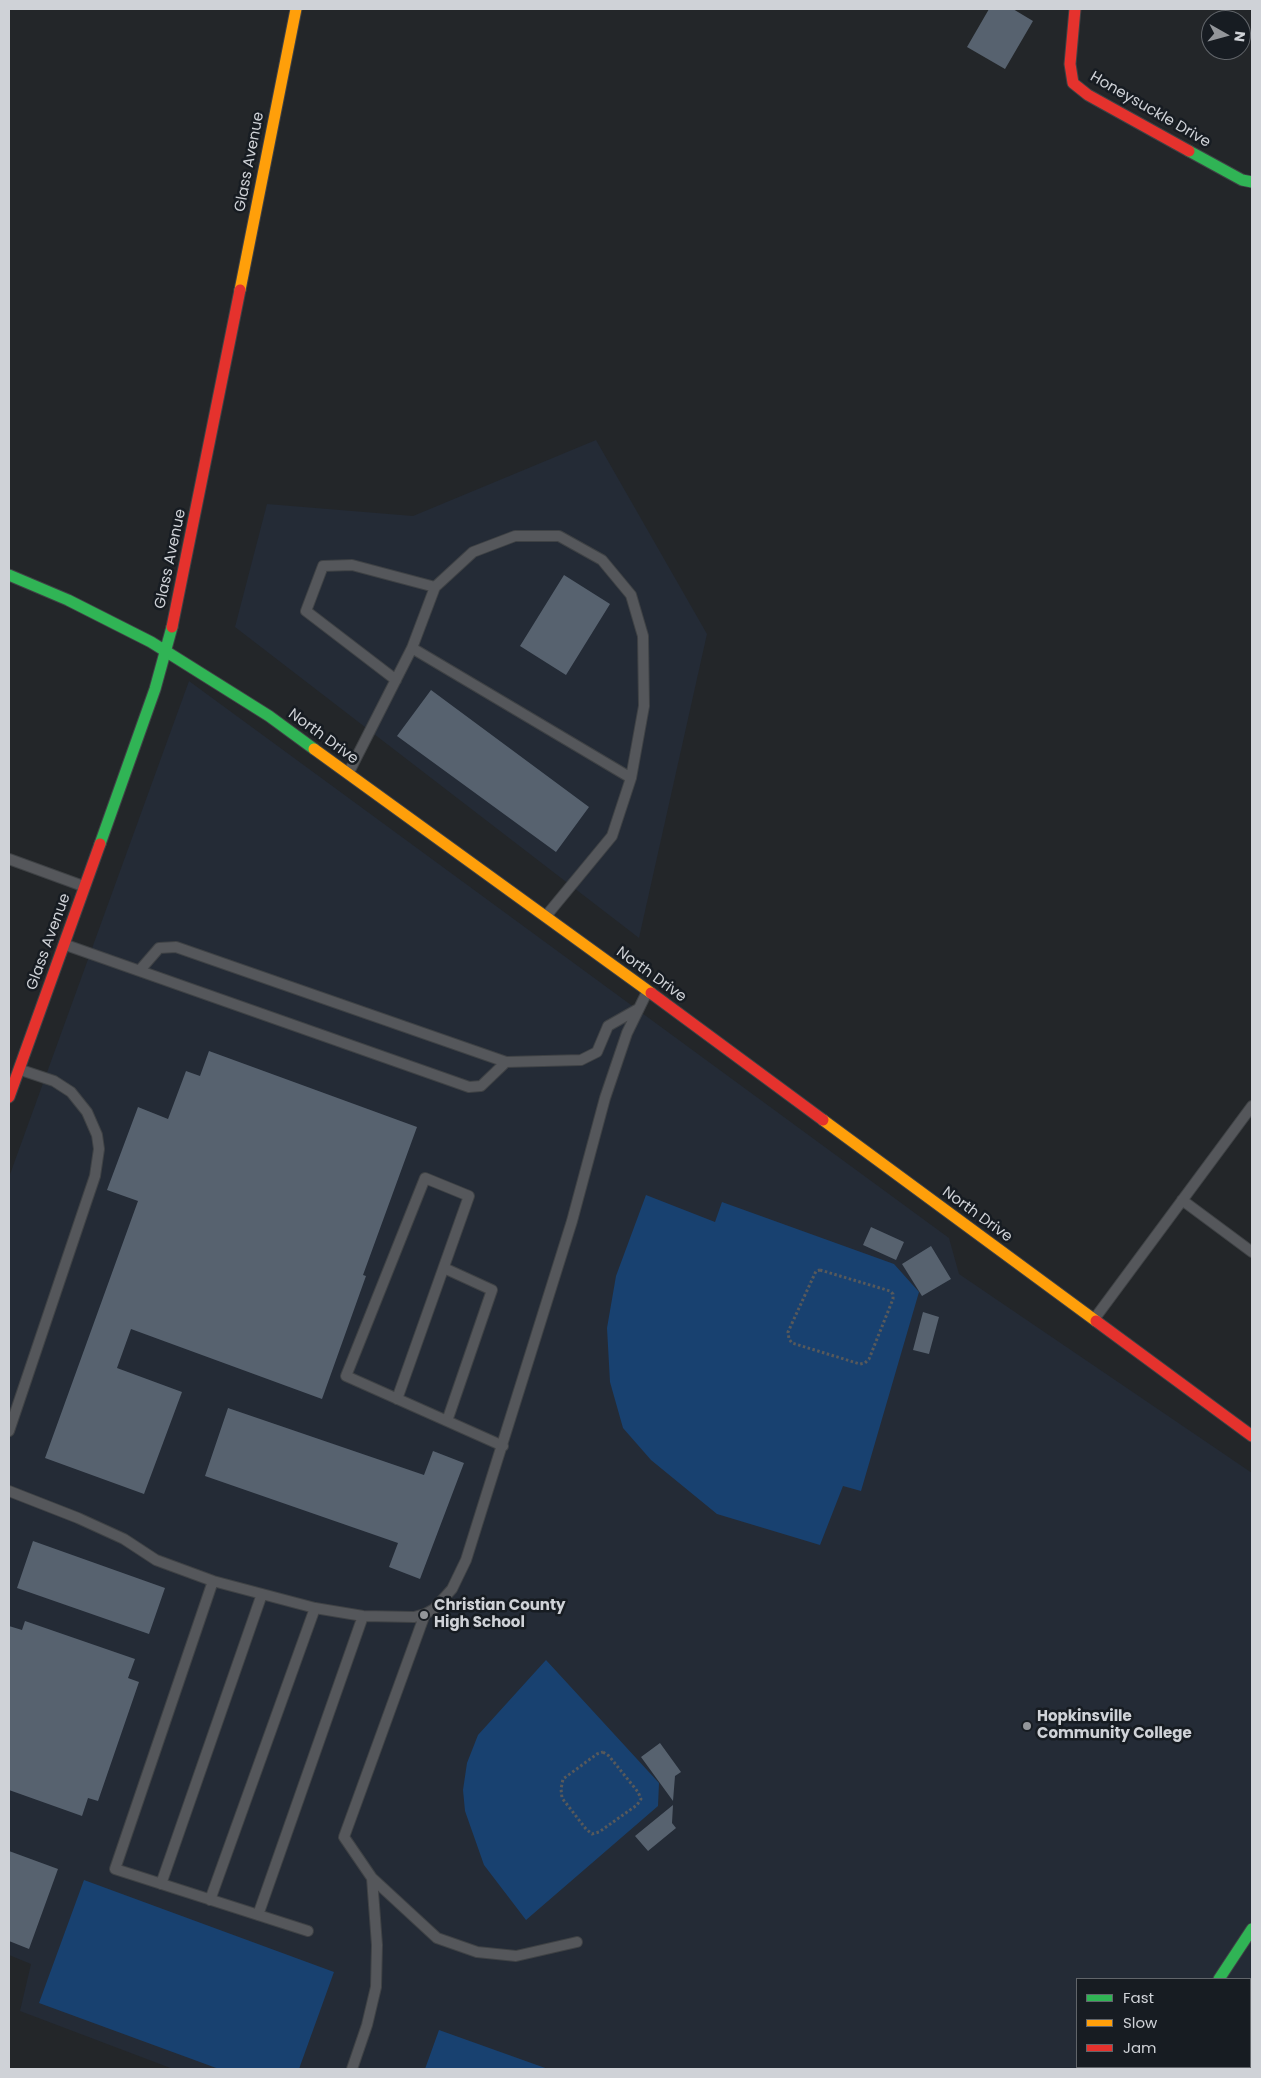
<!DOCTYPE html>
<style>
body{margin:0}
#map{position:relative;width:1261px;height:2078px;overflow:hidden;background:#232629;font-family:Poppins,sans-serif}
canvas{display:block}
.frame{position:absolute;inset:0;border:10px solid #cfd2d7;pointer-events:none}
.legend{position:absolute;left:1076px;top:1978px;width:175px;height:90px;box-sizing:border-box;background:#171c22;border:1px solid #61656a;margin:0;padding:6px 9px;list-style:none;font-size:15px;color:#cfd2d7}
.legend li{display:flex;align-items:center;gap:10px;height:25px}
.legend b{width:25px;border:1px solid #61656a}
.north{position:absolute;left:1201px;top:10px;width:50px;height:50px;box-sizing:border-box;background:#171c22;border:1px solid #61656a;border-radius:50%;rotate:97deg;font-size:14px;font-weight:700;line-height:20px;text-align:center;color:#cfd2d7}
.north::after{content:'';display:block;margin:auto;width:18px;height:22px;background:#93969a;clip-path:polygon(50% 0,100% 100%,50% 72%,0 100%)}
</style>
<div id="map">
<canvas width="1261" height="2078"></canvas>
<div class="frame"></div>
<ul class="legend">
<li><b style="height:6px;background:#30b455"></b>Fast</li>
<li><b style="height:6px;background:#ff9f0a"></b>Slow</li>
<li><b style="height:6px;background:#e5322d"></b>Jam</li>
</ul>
<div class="north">N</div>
</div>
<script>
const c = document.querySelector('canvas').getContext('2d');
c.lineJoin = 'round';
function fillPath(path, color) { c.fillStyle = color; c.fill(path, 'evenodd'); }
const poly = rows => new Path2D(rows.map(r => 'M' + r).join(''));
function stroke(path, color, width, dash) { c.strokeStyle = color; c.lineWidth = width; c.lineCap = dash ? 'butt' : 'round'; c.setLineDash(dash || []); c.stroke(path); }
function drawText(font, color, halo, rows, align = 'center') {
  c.font = font + ' Poppins,sans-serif'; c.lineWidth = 5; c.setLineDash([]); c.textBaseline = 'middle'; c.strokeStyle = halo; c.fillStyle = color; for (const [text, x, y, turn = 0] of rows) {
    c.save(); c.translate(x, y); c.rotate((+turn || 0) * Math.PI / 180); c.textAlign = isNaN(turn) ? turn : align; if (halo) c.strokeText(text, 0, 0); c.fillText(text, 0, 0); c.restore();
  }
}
fillPath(poly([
 [596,440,707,634,639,938,235,627,267,504,413,516],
 [189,681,949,1238,959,1274,1252,1473,1252,2069,173,2069,20,2011,31,1964,9,1955,9,1177],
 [1077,1979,1250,1979,1250,2067,1077,2067]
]), '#242b36');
fillPath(poly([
 [646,1195,715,1222,722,1202,894,1264,919,1292,861,1491,843,1486,820,1545,717,1514,651,1460,623,1428,610,1382,607,1328,616,1276],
 [546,1660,659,1783,658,1806,526,1920,484,1865,465,1811,463,1790,467,1763,478,1735],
 [84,1880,334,1972,299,2069,219,2069,39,2003],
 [439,2030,548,2069,425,2069]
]), '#184170');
fillPath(poly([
 [989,9,1013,9,1033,21,1005,69,967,47],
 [564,575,610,604,566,675,520,646],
 [431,690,589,807,556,852,397,736],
 [209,1051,417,1127,363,1275,366,1276,322,1399,131,1329,117,1368,182,1392,144,1494,45,1458,138,1201,107,1190,138,1107,168,1119,186,1071,200,1076],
 [871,1227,904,1242,896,1260,863,1245],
 [931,1246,951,1279,922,1296,902,1264],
 [923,1312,939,1317,929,1354,913,1350],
 [228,1408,424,1475,433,1451,464,1463,420,1579,389,1567,398,1543,205,1476],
 [33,1541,165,1588,149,1634,17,1588],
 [25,1621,135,1659,128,1678,139,1682,98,1801,88,1798,82,1816,9,1790,9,1626,22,1630],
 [660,1743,681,1772,675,1776,673,1801,641,1757],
 [673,1805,672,1823,676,1828,648,1851,635,1836],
 [9,1851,58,1869,29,1949,9,1941]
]), '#57626f');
const lane = poly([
 [412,648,631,778],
 [396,680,306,611,323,566,352,565,435,587],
 [349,772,412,648,435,587,473,552,515,536,559,536,602,560,631,595,643,636,644,706,631,778,612,836,546,916],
 [9,859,83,886],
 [66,945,469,1087,481,1086,506,1062],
 [140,970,159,948,176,947,506,1062,581,1060,597,1052,608,1026,638,1009],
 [1182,1200,1252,1252],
 [444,1268,492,1290,447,1421],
 [1095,1318,1252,1106],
 [397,1399,469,1196,425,1178,346,1376,503,1446],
 [9,1431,95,1176,99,1149,97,1135,87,1112,71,1092,54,1081,21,1070],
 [9,1491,78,1518,124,1539,156,1560,213,1581,315,1608,363,1616,414,1617,425,1614,434,1609,452,1589,466,1560,572,1221,605,1098,627,1033,647,992],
 [213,1581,115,1869,308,1931],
 [425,1614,344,1837,372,1878,437,1938,477,1952,516,1956,577,1942],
 [161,1884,262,1594],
 [210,1900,315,1608],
 [258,1915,363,1616],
 [352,2069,367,2025,376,1987,377,1945,372,1878]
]);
const street = poly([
 [1250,1989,1252,1991],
 [1164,2069,1165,2067]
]);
const fast = poly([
 [1189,151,1242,180,1252,182],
 [9,575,68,600,151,642,269,716,314,749],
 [100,844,155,689,172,627],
 [1219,1979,1252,1929]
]);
const slow = poly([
 [240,290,296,9],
 [314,749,651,993],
 [823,1120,1096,1321]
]);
const jam = poly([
 [1075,9,1070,64,1073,83,1088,95,1189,151],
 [172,627,240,290],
 [651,993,823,1120],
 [9,1097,100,844],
 [1096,1321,1252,1436]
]);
stroke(lane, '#3f4245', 12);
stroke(street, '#3f4245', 21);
stroke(fast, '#3f4245', 13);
stroke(slow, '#3f4245', 13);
stroke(jam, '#3f4245', 13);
stroke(poly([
 [820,1270,890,1291,893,1294,893,1299,869,1359,865,1363,860,1364,792,1343,789,1339,788,1332,816,1271,820,1270],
 [603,1752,609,1756,638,1792,641,1799,637,1805,599,1832,592,1834,586,1829,562,1798,561,1789,563,1779,597,1754,603,1752]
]), '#57595b', 3, [2.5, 2.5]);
stroke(lane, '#55575b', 10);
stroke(street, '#55575b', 19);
stroke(fast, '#30b455', 11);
stroke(slow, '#ff9f0a', 11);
stroke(jam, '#e5322d', 11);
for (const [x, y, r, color] of [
 [424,1615,5,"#93969a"],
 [1027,1726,5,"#93969a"]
]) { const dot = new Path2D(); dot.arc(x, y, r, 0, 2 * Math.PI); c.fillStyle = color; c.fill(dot); stroke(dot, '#171c22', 2); }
drawText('15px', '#cfd2d7', '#171c22', [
 ["Honeysuckle Drive",1150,110,30],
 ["Glass Avenue",250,162,-79],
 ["Glass Avenue",171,559,-78],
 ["North Drive",323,737,36],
 ["Glass Avenue",49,942,-70],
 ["North Drive",651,975,36],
 ["North Drive",977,1215,36]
]);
drawText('bold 15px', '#cfd2d7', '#171c22', [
 ["Christian County",434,1606],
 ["High School",434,1623],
 ["Hopkinsville",1037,1717],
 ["Community College",1037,1734]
], 'left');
</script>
